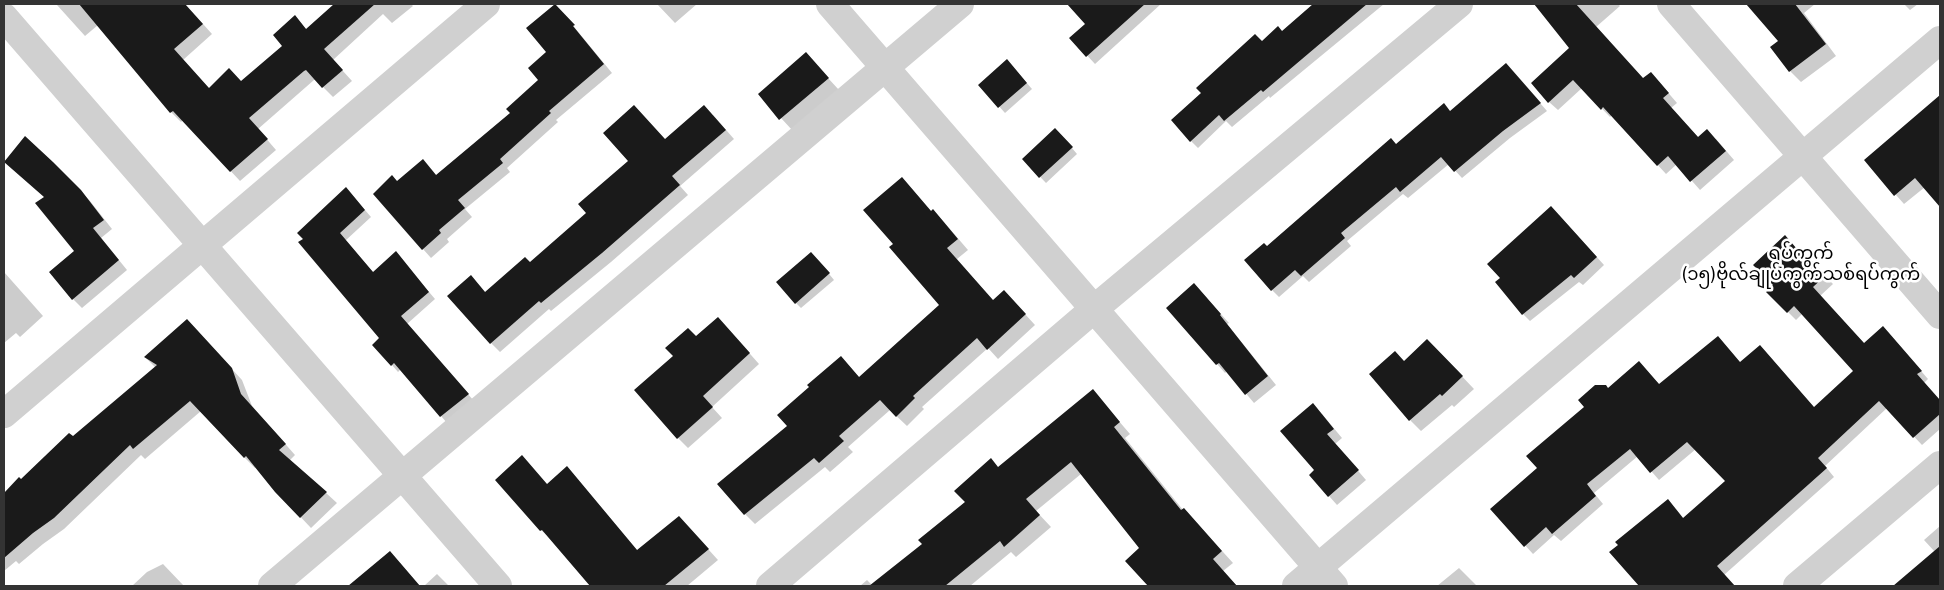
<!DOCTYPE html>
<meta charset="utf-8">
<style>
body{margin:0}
#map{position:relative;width:1944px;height:590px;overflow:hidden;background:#fff;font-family:"Public Sans",sans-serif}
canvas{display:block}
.frame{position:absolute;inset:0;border:5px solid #333;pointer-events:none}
</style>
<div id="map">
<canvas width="1944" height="590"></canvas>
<div class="frame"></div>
</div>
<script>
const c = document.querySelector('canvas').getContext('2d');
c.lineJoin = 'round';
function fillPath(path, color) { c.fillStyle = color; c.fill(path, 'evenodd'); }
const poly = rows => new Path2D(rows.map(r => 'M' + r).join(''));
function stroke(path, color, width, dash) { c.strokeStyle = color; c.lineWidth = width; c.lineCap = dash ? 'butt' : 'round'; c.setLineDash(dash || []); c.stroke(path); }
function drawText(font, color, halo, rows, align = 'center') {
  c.font = font + ' "Public Sans","Noto Sans Myanmar",sans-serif'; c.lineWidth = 5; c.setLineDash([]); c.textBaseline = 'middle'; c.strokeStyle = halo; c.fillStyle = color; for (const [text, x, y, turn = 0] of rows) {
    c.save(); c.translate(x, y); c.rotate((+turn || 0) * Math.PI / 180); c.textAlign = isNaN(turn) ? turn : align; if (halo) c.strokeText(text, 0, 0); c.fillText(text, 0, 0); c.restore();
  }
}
fillPath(poly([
 [58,4,185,4,212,34,183,60,209,89,241,83,284,46,295,17,307,30,336,4,411,4,413,6,392,23,383,14,333,60,352,81,333,97,316,80,314,80,258,129,276,150,240,181,183,120,181,122,171,112,98,25,85,36,57,5],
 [657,4,697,4,675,23],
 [1083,4,1161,4,1095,64,1071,38,1087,24,1075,11],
 [1315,4,1384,4,1270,98,1269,96,1232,127,1226,121,1198,148,1191,141,1262,42,1282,32],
 [1554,4,1618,4,1620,6,1596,27,1643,79,1659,82,1677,103,1671,108,1699,138,1716,139,1734,160,1700,190,1677,164,1666,174,1612,115,1610,117,1582,88,1558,110,1549,102,1570,48,1543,13],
 [1748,4,1815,4,1804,13,1836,56,1801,82,1790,71,1780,41],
 [1904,4,1918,4,1910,10],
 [556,5,612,73,556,120,558,122,507,168,510,172,465,209,472,217,447,239,449,242,431,258,374,194,431,169,437,176,511,113,539,80,548,52,528,28],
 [806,54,839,90,792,130,759,94],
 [1013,67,1032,89,1005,113,980,85],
 [1513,72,1547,111,1510,138,1462,178,1449,164,1408,198,1403,194,1347,241,1351,246,1309,282,1303,276,1279,297,1272,290,1267,247,1397,146],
 [1939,97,1940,204,1925,187,1904,204,1865,160],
 [713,115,734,139,680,186,688,195,611,262,551,311,549,309,500,352,491,343,480,286,486,293,530,263,588,213,665,140],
 [1061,135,1077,154,1046,183,1023,159],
 [25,138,52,162,90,201,112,229,101,238,127,270,82,308,73,299,76,251,46,198,5,161],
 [912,189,932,212,933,211,943,221,968,250,957,259,993,301,1014,302,1035,325,998,359,988,348,922,407,924,409,907,426,890,410,848,447,853,452,830,472,825,467,755,524,745,514,789,426,841,357,860,378,941,305,894,244],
 [353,196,371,217,345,241,374,273,396,253,435,299,407,324,474,401,447,423,401,369,398,372,392,365,380,339,300,243],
 [1559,215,1604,265,1583,285,1579,282,1530,321,1523,314],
 [1805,256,1833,284,1820,296,1865,344,1891,336,1928,379,1924,383,1940,401,1940,429,1922,445,1887,408,1825,466,1834,477,1724,575,1733,585,1731,586,1641,586,1611,553,1676,509,1684,519,1727,481,1696,449,1659,480,1638,456,1594,493,1603,504,1561,541,1554,535,1533,554,1492,509,1539,469,1608,390,1639,363,1660,385,1741,363,1814,408,1854,371,1802,314,1796,320,1768,292],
 [817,259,834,280,801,308,796,303],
 [4,272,43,316,20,337,16,333,4,343],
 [1202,293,1229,323,1227,324,1276,385,1254,403,1227,371,1225,373,1217,364],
 [187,320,242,380,252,406,295,455,290,460,337,503,311,528,276,491,256,466,255,468,244,457,201,411,145,459,141,455,64,529,43,544,19,564,16,561,4,571,4,495,19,479,21,480,156,368,145,357],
 [728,329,759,364,712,407,722,418,688,448,678,438,696,337],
 [1439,352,1474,389,1454,407,1452,405,1421,431,1410,420,1404,362],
 [1093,391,1130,434,1125,438,1183,510,1195,521,1233,563,1223,571,1237,586,1150,586,1127,561,1141,548,1081,474,1036,511,1051,527,1016,557,1011,552,970,586,860,586,867,580,872,585,923,544,999,468],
 [1322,414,1342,438,1335,444,1366,480,1337,505,1329,496,1316,470],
 [567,467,638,551,689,528,718,560,687,586,591,586,552,540,541,530,548,485],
 [1940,526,1940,586,1897,586,1935,552,1924,540],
 [400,563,420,586,351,586],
 [163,564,184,586,132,586,147,572],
 [1459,568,1477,586,1437,586],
 [437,574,449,586,424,586]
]), '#0003');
fillPath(poly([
 [79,4,185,4,203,24,174,49,209,88,229,68,241,81,282,46,273,35,295,15,306,29,334,4,375,4,324,49,343,70,322,88,306,70,304,71,249,118,268,139,230,172,173,111,170,113],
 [555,4,575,25,573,26,604,64,549,111,551,113,500,159,503,163,458,200,465,208,439,230,441,233,422,250,373,194,392,175,397,181,423,159,436,175,510,113,506,109,538,80,528,68,546,52,526,28],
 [1067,4,1145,4,1086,57,1069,38,1085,24],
 [1313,4,1367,4,1263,92,1261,90,1224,121,1219,115,1190,142,1171,120,1201,93,1196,88,1255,34,1262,41,1278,26,1282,31],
 [1534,4,1576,4,1643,78,1651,72,1669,93,1663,98,1698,137,1707,129,1726,151,1690,182,1668,156,1657,166,1603,107,1601,110,1573,80,1548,103,1531,83,1569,48],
 [1746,4,1795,4,1826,44,1789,72,1770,47,1778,41],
 [806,52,829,78,779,120,758,94],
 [1007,59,1027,83,998,108,978,85],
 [1506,63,1541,103,1503,131,1454,172,1441,157,1400,192,1396,187,1341,233,1345,238,1301,276,1295,270,1271,291,1244,260,1264,243,1267,246,1391,138,1396,144,1444,103,1450,111],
 [1940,95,1940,207,1915,178,1894,196,1864,160],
 [634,105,665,139,704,105,726,130,672,176,680,185,602,253,541,303,539,301,490,344,447,296,471,275,485,292,525,257,530,262,586,213,578,204,628,161,603,133],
 [1055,128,1073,147,1039,178,1022,159],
 [25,136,53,162,81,190,104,220,93,228,119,260,72,300,49,272,74,251,35,203,44,197,4,162],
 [902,177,931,211,933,209,958,239,947,248,993,300,1004,290,1026,314,987,350,977,338,913,396,915,398,896,417,880,400,839,436,844,441,819,463,814,458,744,515,717,484,787,426,777,415,809,387,807,385,841,356,859,377,939,305,889,247,893,244,863,210],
 [346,187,365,210,340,233,373,272,396,251,429,292,401,316,469,394,440,417,394,363,391,366,372,345,379,338,298,242,303,239,297,233],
 [1551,206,1597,257,1574,278,1571,275,1522,315,1495,282,1500,278,1487,264],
 [1785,235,1803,256,1805,254,1826,275,1813,287,1864,343,1883,326,1922,371,1917,374,1940,400,1940,414,1913,438,1879,401,1818,458,1827,468,1717,566,1735,586,1639,586,1609,552,1618,545,1615,542,1668,499,1683,518,1725,481,1687,442,1650,473,1630,449,1587,484,1596,496,1552,534,1546,527,1524,547,1490,509,1537,468,1526,456,1584,407,1578,400,1595,385,1606,385,1608,388,1639,361,1659,384,1718,336,1740,362,1760,345,1814,407,1853,371,1794,306,1787,313,1766,292,1773,285,1753,265],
 [811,252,830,273,795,304,776,282],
 [1194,283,1221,314,1220,315,1268,376,1245,395,1219,363,1216,365,1166,308],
 [718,317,750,353,703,396,713,407,677,439,634,390,673,356,665,348,688,328,696,336],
 [187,319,232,368,241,394,286,444,279,450,327,492,300,518,275,492,246,456,244,458,190,401,133,449,130,445,54,518,33,533,4,558,4,493,19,477,21,479,69,433,73,436,157,365,144,357],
 [1427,339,1463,376,1442,396,1440,394,1409,421,1369,374,1395,351,1404,361],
 [1093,389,1120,422,1114,427,1181,510,1184,508,1222,551,1213,559,1237,586,1148,586,1125,561,1139,548,1071,462,1026,499,1040,515,1004,547,1000,541,945,586,869,586,922,544,918,540,965,502,954,491,991,458,998,467],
 [1313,403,1334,429,1327,434,1359,470,1328,497,1309,475,1314,470,1280,431],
 [522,455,547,484,567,466,637,550,679,516,709,549,664,586,590,586,542,530,540,531,495,480],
 [1940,546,1940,586,1893,586],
 [390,551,420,586,348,586]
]), '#1a1a1a');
stroke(poly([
 [830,4,1334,586],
 [1671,4,1940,315],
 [4,17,498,586],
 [4,414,486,4],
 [272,586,960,4],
 [770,586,1094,309,1459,4],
 [1296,586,1940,40],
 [1797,586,1940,465]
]), '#d0d0d0', 28);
drawText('18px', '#000', '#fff', [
 ["ရပ်ကွက်",1801,253],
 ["(၁၅)ဗိုလ်ချုပ်ကွက်သစ်ရပ်ကွက်",1801,274]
]);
</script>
